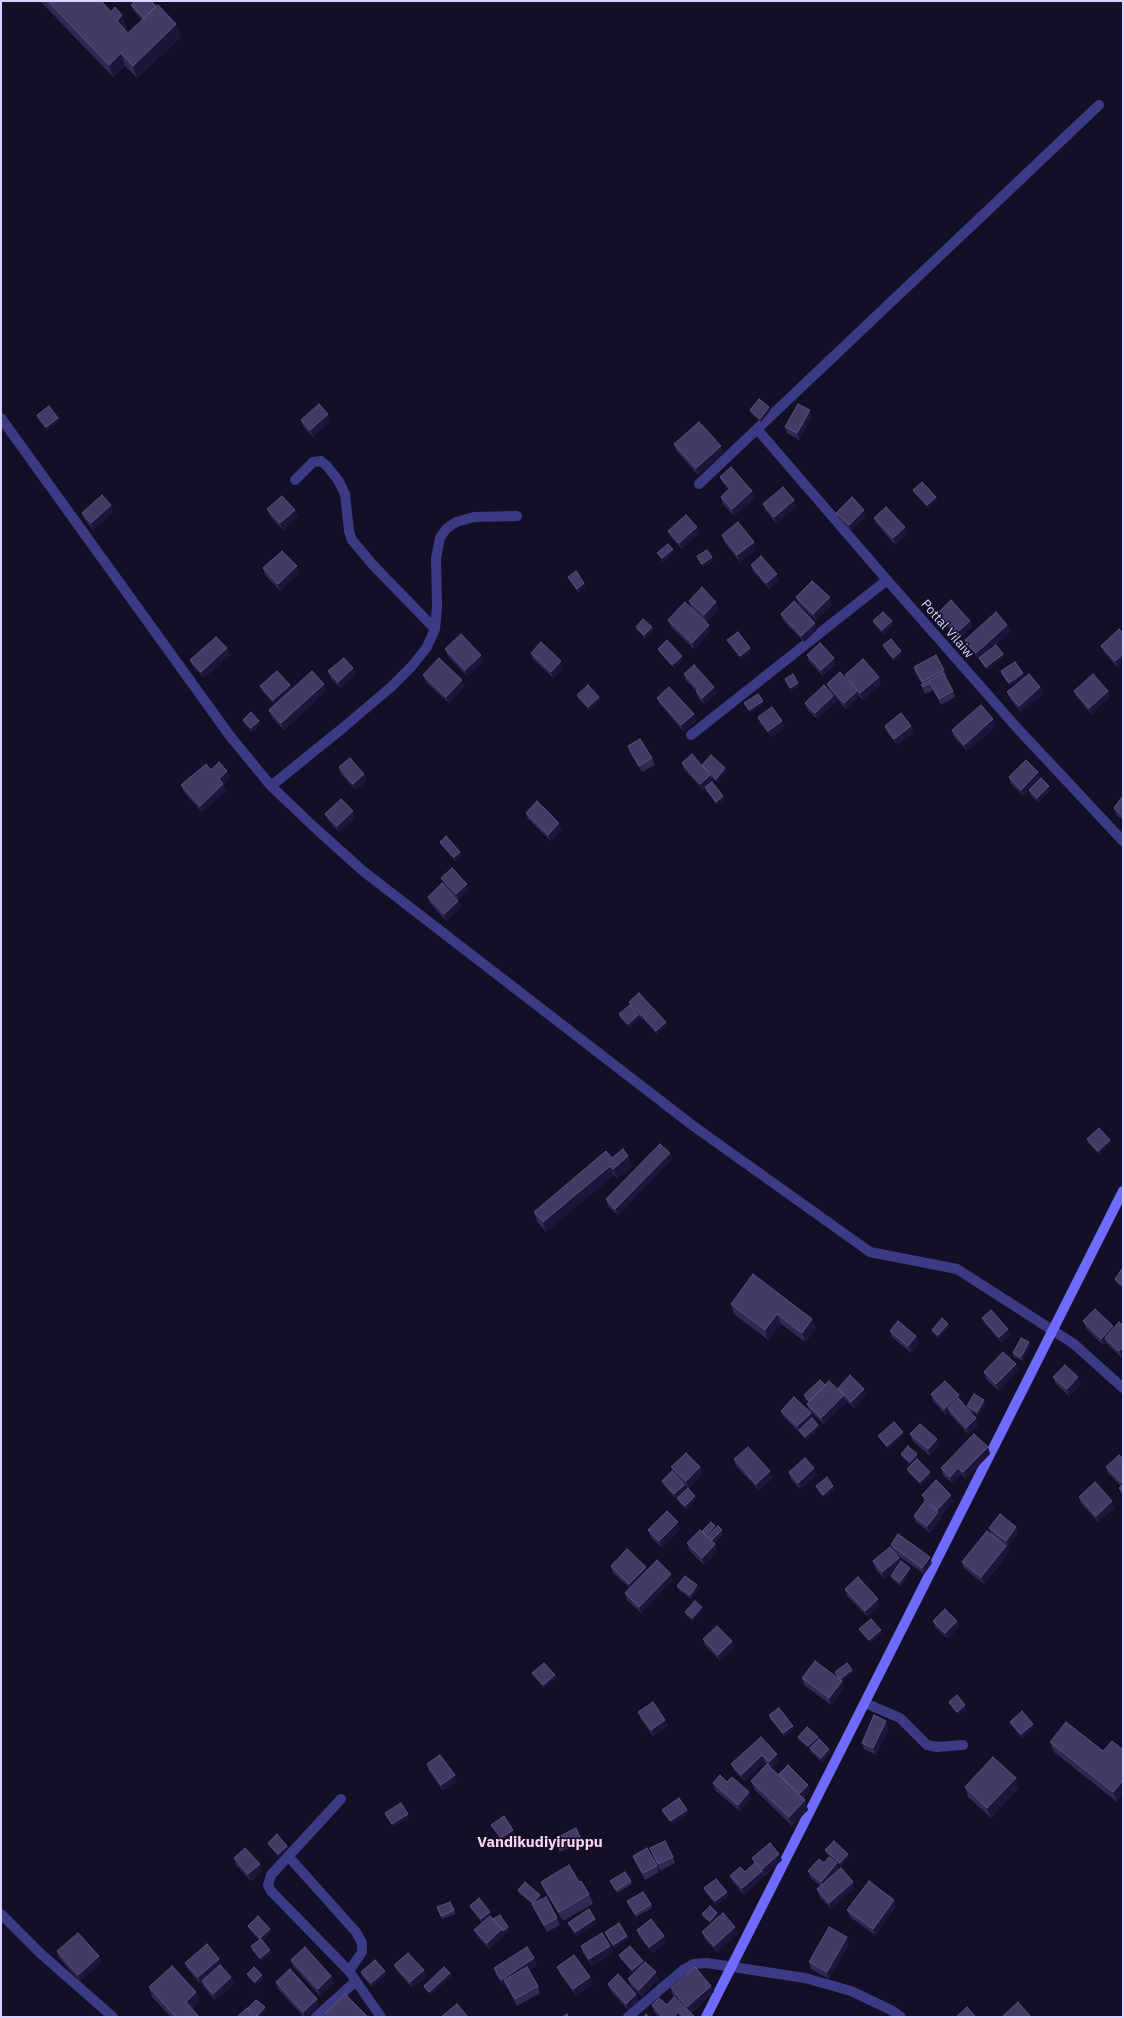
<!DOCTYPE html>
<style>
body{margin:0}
#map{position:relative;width:1124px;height:2018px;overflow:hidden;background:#130f26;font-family:"IBM Plex Sans",sans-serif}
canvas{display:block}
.frame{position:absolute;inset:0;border:2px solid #d9d4ff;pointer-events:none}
</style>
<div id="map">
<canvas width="1124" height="2018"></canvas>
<div class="frame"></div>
</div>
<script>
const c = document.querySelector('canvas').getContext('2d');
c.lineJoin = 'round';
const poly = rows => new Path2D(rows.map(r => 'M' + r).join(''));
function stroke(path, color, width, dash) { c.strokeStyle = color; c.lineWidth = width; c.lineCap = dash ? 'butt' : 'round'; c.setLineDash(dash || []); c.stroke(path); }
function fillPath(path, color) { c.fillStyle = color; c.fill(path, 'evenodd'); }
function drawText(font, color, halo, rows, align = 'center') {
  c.font = font + ' "IBM Plex Sans",sans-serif'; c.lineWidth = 3; c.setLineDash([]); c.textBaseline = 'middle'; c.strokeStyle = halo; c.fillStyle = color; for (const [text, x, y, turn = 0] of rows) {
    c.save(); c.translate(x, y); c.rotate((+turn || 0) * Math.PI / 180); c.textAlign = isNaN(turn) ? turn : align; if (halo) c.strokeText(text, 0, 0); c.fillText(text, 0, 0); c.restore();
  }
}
stroke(poly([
 [1,418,230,736,271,786,313,826,363,871,692,1125,870,1252,957,1269,1074,1344,1123,1388],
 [757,429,887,580,1018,729,1123,841],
 [295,480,313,462,321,461,327,466,338,480,345,494,349,531,352,540,373,565,435,629],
 [699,484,1099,105],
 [691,735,887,580],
 [271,786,344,727,391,687,412,666,427,647,435,629,437,607,436,558,440,538,446,529,456,522,474,517,517,516],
 [865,1703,900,1718,927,1745,937,1747,963,1745],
 [341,1799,271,1875,268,1885,271,1891,349,1971,381,2017],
 [288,1856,356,1932,362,1943,362,1952,349,1971],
 [1,1914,40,1953,113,2017],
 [316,2017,356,1981],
 [628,2017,683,1970,694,1964,707,1963,805,1978,851,1991,891,2010,901,2017]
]), '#3d3a85', 10);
stroke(poly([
 [706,2017,1123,1191]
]), '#6f6bff', 10);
fillPath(poly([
 [40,1,101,1,127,28,125,30,128,33,142,20,134,11,131,5,156,6,176,24,181,37,137,78,125,66,113,77],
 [750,410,770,411,761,422,751,413],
 [37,415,59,421,47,430,38,419],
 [812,417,799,440,787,433,785,427],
 [301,420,330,421,313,437,303,426],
 [674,444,723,452,698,475,676,450],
 [720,477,755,498,734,516,723,504,721,497,729,490,723,483],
 [913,490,936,497,937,500,928,508,914,493],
 [794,500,796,507,776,523,766,511,763,504],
 [111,505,113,512,93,530,84,519,82,513],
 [267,509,298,516,283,530,270,516],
 [836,513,866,516,851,531,839,519],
 [874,518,905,527,907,534,895,545,877,524],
 [697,527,699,533,682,549,671,537,668,531],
 [722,535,754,542,756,549,740,562,724,542],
 [673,549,674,552,663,562,657,553],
 [697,556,714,560,703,567,698,560],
 [751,565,779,580,769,589,753,571],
 [263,568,299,573,280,591,265,575],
 [568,577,584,583,585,587,578,592,569,580],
 [796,597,832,604,816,620,799,604],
 [689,601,719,609,706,622,691,607],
 [938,613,970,621,972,627,959,639,940,619],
 [781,614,815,623,817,630,804,642,783,620],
 [668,620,711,631,694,649,671,627],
 [873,621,893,625,883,634,874,624],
 [1007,625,1010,632,987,651,1004,657,987,670,980,661,980,659,979,659,967,646,965,640],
 [636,627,652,627,653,630,645,638,637,630],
 [1123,634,1123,663,1118,668,1104,652,1101,646],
 [727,640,750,648,751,651,741,659,729,643],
 [883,645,902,655,894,661,884,648],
 [445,649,481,655,483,662,467,676,448,656],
 [658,649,683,660,674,668,659,652],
 [531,653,563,668,553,678,533,659],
 [230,655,204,678,193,666,190,660],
 [807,655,836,664,823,676,809,661],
 [914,667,944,670,947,676,946,677,953,691,955,697,941,705,933,690,925,694,921,685,922,684,916,674],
 [328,671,356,674,340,688,331,678],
 [1001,671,1024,677,1010,686,1002,675],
 [684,674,714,687,716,694,704,704,698,698,696,691,686,680],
 [423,675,465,686,449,703,426,682],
 [845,675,881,684,863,700,858,695,859,697,846,709,830,691,827,684,846,678],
 [290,685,292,690,326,691,284,730,272,717,269,710,275,705,263,692,260,686],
 [1040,687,1043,694,1021,712,1010,699,1007,692],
 [1074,691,1108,691,1110,697,1091,714,1077,697],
 [577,695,599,697,600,700,589,710,578,698],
 [833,696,836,702,817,719,807,709,805,703],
 [657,698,694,714,696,721,684,732,660,704],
 [758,717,785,727,771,737,760,723],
 [993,719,996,726,967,751,954,737,952,730],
 [243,720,259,721,260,724,252,732,244,723],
 [885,726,911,726,913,733,897,745,887,732],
 [628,746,652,758,655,765,642,772,630,753],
 [682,763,702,765,726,771,717,782,711,777,713,782,712,782,723,796,724,800,717,805,706,790,705,788,703,790,684,769],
 [339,767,364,774,367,781,356,790,341,774],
 [211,770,230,778,223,784,226,791,202,812,184,792,181,785],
 [1038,772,1040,779,1024,796,1011,784,1009,777],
 [1049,786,1051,789,1038,802,1030,794,1029,790],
 [1123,796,1123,820,1116,815,1114,808],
 [526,813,562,830,551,841,528,819],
 [325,814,355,818,339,832,328,820],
 [440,842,460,852,461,855,455,861,441,845],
 [441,878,469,890,458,900,444,884],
 [428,897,458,901,461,907,446,921,430,903],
 [629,1002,652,1007,653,1009,666,1022,667,1025,657,1034,645,1021,644,1019,643,1020,631,1007,638,1015,640,1018,629,1027,620,1018,619,1014,630,1005],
 [1087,1139,1110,1140,1111,1143,1099,1154,1088,1143],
 [670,1153,672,1159,618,1215,608,1206,606,1199],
 [612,1158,632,1166,617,1179,614,1175,546,1232,537,1222,534,1212],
 [1123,1269,1123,1288,1116,1282,1115,1279],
 [731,1304,812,1319,816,1329,805,1342,781,1324,768,1340,734,1314],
 [982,1318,1011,1335,1002,1343,985,1324],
 [1083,1321,1114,1328,1122,1358,1107,1344,1106,1342,1103,1345,1086,1328],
 [949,1327,939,1338,933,1333,932,1330],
 [890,1331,919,1343,911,1353,892,1337],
 [1029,1342,1030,1345,1023,1361,1014,1357,1013,1353],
 [1016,1364,1018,1370,999,1391,986,1379,984,1372],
 [1053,1377,1081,1384,1069,1396,1056,1384],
 [825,1385,839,1390,838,1388,864,1389,866,1395,854,1408,846,1400,846,1402,824,1424,809,1410,807,1404,808,1402,805,1399,804,1395],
 [931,1394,959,1395,961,1401,978,1425,968,1434,950,1414,949,1412,946,1415,933,1401],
 [986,1403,978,1415,968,1409,967,1406],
 [781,1411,811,1413,813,1419,820,1428,806,1440,800,1433,784,1417],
 [910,1434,939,1445,930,1456,913,1441],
 [904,1435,888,1449,880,1439,878,1436],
 [988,1447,990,1454,966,1479,961,1474,952,1483,943,1475,941,1468],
 [901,1454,917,1454,918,1458,917,1459,931,1475,921,1485,908,1472,907,1469,911,1465,902,1457],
 [734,1459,770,1471,773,1478,759,1490,736,1466],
 [1123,1459,1123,1496,1121,1494,1119,1488,1121,1486,1108,1473,1106,1467],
 [671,1467,700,1467,703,1473,688,1488,674,1474,684,1485,685,1488,675,1498,663,1484,662,1481,674,1473],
 [789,1472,817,1475,800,1489,791,1479],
 [816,1486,835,1489,824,1498,817,1489],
 [922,1495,953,1502,940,1516,941,1519,930,1533,916,1522,914,1516,924,1502],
 [695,1496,696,1499,686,1509,679,1502,677,1498],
 [1079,1497,1115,1508,1098,1522,1081,1503],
 [715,1526,716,1528,723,1534,714,1543,715,1544,717,1551,704,1565,689,1550,687,1543,702,1531],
 [1016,1527,1018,1533,1008,1547,998,1540,1006,1546,1009,1553,984,1584,964,1568,962,1562,991,1534,989,1528],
 [680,1529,662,1548,651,1537,648,1530],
 [891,1545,932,1563,924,1574,893,1552,899,1558,900,1563,911,1571,901,1586,892,1579,891,1576,896,1569,884,1579,875,1568,873,1561,893,1551],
 [611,1566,647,1570,673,1580,641,1613,627,1600,625,1593,630,1588,613,1573],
 [697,1585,699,1588,691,1599,678,1589,677,1586],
 [845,1589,880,1605,868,1617,847,1596],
 [703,1610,693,1621,686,1615,685,1612],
 [933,1621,957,1621,959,1627,948,1639,935,1627],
 [859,1629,881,1630,882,1633,870,1643,861,1632],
 [703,1639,732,1641,734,1648,720,1661,705,1645],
 [835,1672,853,1673,842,1681,844,1688,831,1705,804,1685,802,1678,840,1680,836,1675],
 [532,1673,556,1678,544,1688,534,1676],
 [949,1702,966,1708,958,1715,950,1705],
 [638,1712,665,1720,668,1726,653,1736,641,1719],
 [769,1715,793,1726,794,1729,784,1736,770,1719],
 [1010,1722,1033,1724,1034,1728,1022,1738,1011,1725],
 [889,1728,876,1755,864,1749,862,1743],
 [761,1737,779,1761,771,1768,780,1777,779,1774,808,1785,810,1791,803,1799,808,1810,792,1826,755,1790,751,1781,768,1765,765,1762,744,1781,734,1770,731,1764],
 [798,1737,818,1737,819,1739,829,1749,831,1752,822,1762,811,1752,810,1749,799,1740],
 [1050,1742,1103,1751,1117,1802,1054,1752],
 [427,1764,457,1782,443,1791,429,1771],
 [727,1782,749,1792,751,1798,740,1811,715,1790,713,1783],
 [965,1787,1019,1788,991,1818,968,1797],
 [662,1810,687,1810,688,1813,672,1824,664,1813],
 [385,1813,410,1817,393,1827,386,1816],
 [491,1825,514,1833,502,1842,493,1828],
 [554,1839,581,1839,582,1842,560,1852],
 [268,1843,287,1846,288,1849,279,1857,269,1846],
 [650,1848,673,1857,675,1863,660,1871,653,1855],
 [825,1850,848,1854,849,1857,841,1866,827,1854],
 [633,1856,657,1866,659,1872,645,1880,635,1862],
 [234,1858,262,1870,251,1881,236,1865],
 [752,1858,782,1860,765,1876,763,1874,764,1877,744,1895,733,1882,730,1876,745,1872,754,1863],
 [824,1863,839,1870,855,1888,831,1909,819,1896,817,1889,821,1886,811,1878,808,1871],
 [610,1881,631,1881,632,1884,617,1893],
 [541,1882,579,1882,589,1894,593,1904,563,1921,545,1892],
 [704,1888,728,1895,716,1905,705,1892],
 [518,1890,541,1898,538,1901,557,1918,560,1925,547,1932,535,1911,533,1905,519,1893],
 [627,1901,651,1904,652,1908,636,1917,628,1904],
 [470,1906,491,1915,490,1916,494,1920,510,1930,504,1935,504,1936,489,1949,477,1936,474,1930,488,1918,482,1923,471,1909],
 [896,1906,875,1935,850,1917,847,1910],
 [437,1907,454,1910,455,1914,442,1919],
 [702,1914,719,1917,715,1920,738,1933,717,1952,705,1939,702,1932,711,1924,703,1917],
 [595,1919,596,1923,576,1936,570,1926,568,1923],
 [248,1926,270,1929,271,1932,262,1941,271,1953,261,1961,252,1950,251,1946,259,1940,249,1929],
 [637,1930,666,1942,652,1953,639,1936],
 [605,1932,627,1936,628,1939,614,1948,606,1935],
 [849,1944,829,1979,811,1969,809,1962],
 [581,1946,610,1946,613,1952,592,1966,583,1953],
 [57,1951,99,1956,101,1963,80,1981,59,1958],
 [619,1955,644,1963,658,1979,642,1996,631,1986,628,1979,639,1968,633,1973,620,1958],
 [534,1958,537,1965,529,1970,538,1986,540,1993,517,2006,506,1985,504,1986,496,1975,494,1968],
 [219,1959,222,1965,221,1966,231,1977,234,1984,215,2000,204,1987,202,1982,200,1984,188,1969,185,1963],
 [291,1960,331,1976,334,1983,320,1996,293,1966],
 [394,1965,426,1976,412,1988,397,1971],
 [557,1967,590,1977,593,1984,576,1996,560,1974],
 [385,1971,386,1974,372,1987,362,1976,361,1972],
 [450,1973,451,1976,431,1995,425,1989,424,1986],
 [247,1974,262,1975,263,1978,256,1985,248,1977],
 [276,1982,319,2005,306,2017,304,2017,278,1989],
 [608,1984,639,2001,628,2010,610,1990],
 [711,1986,714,1992,691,2013,694,2017,659,2017,654,2012,652,2005,667,2005,679,2001,673,1995,671,1988],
 [149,1987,196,1992,199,2002,192,2009,200,2017,171,2017,152,1997],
 [248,2008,266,2010,260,2017,255,2017,252,2014,255,2017,237,2017,249,2011]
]), '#312854');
fillPath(poly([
 [122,15,127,28,121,34,117,21],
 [176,24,181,37,137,78,133,66],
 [121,53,125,66,113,77,109,65],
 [769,407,770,411,761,422,760,419],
 [810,410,812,417,799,440,797,433],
 [328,414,330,421,313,437,310,430],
 [58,418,59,421,47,430,46,427],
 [721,446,723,452,698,475,696,468],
 [752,491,755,498,734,516,732,509],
 [936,497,937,500,928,508,927,505],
 [794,500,796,507,776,523,774,517],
 [111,505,113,512,93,530,91,523],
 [295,510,298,516,283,530,280,523],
 [864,510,866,516,851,531,849,525],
 [697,527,699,533,682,549,679,543],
 [905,527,907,534,895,545,893,538],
 [754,542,756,549,740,562,737,555],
 [673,549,674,552,663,562,662,558],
 [712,557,714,560,703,567,702,564],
 [297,566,299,573,280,591,278,584],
 [777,574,779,580,769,589,766,583],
 [584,583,585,587,578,592,577,589],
 [830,597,832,604,816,620,813,614],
 [716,602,719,609,706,622,704,615],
 [892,621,893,625,883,634,882,630],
 [970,621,972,627,959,639,956,633],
 [815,623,817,630,804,642,801,636],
 [709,625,711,631,694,649,692,643],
 [1007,625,1010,632,979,659,976,653],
 [652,627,653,630,645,638,644,635],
 [227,648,230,655,204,678,201,672],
 [750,648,751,651,741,659,740,656],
 [901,651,902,655,894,661,893,658],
 [1003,654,1004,657,987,670,986,667],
 [1123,654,1123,663,1118,668,1115,661],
 [481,655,483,662,467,676,465,670],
 [682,656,683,660,674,668,672,665],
 [834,658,836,664,823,676,821,670],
 [561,661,563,668,553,678,551,672],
 [353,668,356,674,340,688,338,682],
 [1023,673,1024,677,1010,686,1009,683],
 [879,677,881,684,863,700,860,693],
 [462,680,465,686,449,703,446,697],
 [798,683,800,686,791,691,790,688],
 [324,684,326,691,284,730,281,723],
 [290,685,292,692,276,707,273,700],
 [714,687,716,694,704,704,702,698],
 [1040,687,1043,694,1021,712,1019,706],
 [857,691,859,697,846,709,844,703],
 [1108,691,1110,697,1091,714,1089,708],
 [833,696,836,702,817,719,815,713],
 [599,697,600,700,589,710,588,707],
 [763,701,764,704,750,713,749,710],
 [694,714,696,721,684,732,681,725],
 [993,719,996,726,967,751,964,745],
 [259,721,260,724,252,732,251,728],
 [782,721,785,727,771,737,768,731],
 [911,726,913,733,897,745,894,739],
 [725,768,726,771,717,782,716,779],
 [227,771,230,778,221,786,219,779],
 [1038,772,1040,779,1024,796,1021,790],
 [364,774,367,781,356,790,353,784],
 [710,775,713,782,703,790,700,784],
 [223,784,226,791,202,812,200,806],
 [1049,786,1051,789,1038,802,1037,798],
 [723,796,724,800,717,805,716,802],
 [353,811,355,818,339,832,337,826],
 [559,823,562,830,551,841,548,835],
 [460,852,461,855,455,861,454,857],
 [467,884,469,890,458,900,456,894],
 [458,901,461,907,446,921,444,914],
 [652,1007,654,1011,643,1017,644,1019,643,1020,642,1016],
 [638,1015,640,1018,629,1027,628,1024],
 [666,1022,667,1025,657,1034,656,1031],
 [1110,1140,1111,1143,1099,1154,1098,1151],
 [670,1153,672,1159,618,1215,615,1209],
 [628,1156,632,1166,617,1179,613,1169],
 [610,1166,614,1175,546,1232,543,1222],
 [777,1314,781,1324,768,1340,765,1330],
 [812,1319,816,1329,805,1342,802,1333],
 [948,1324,949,1327,939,1338,938,1335],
 [1113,1326,1115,1333,1105,1338,1106,1342,1103,1345,1101,1339],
 [1008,1329,1011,1335,1002,1343,999,1337],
 [916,1336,919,1343,911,1353,908,1346],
 [1029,1342,1030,1345,1023,1361,1021,1357],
 [1123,1347,1123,1356,1122,1358,1119,1351],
 [1016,1364,1018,1370,999,1391,996,1384],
 [1078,1377,1081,1384,1069,1396,1067,1389],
 [864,1389,866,1395,854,1408,851,1402],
 [844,1395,846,1402,824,1424,821,1418],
 [959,1395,961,1402,948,1408,949,1412,946,1415,944,1409],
 [984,1400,986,1403,978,1415,977,1412],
 [811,1413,813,1419,799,1430,800,1433,797,1426],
 [976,1418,978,1425,968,1434,966,1428],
 [818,1425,820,1428,806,1440,805,1437],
 [903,1432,904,1435,888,1449,887,1446],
 [937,1439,939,1445,930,1456,928,1449],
 [988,1447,990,1454,966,1479,963,1472],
 [917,1454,918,1458,911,1465,910,1462],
 [700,1467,703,1473,688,1488,686,1481],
 [814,1468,817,1475,800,1489,798,1483],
 [958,1468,961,1474,952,1483,950,1477],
 [770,1471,773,1478,759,1490,756,1484],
 [930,1472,931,1475,921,1485,920,1482],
 [1123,1480,1123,1489,1121,1482],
 [684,1485,685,1488,675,1498,674,1494],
 [833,1486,835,1489,824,1498,823,1495],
 [951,1495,953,1502,940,1516,941,1519,930,1533,927,1526,938,1513,937,1510],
 [695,1496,696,1499,686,1509,685,1506],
 [1112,1501,1115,1508,1098,1522,1096,1516],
 [678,1522,680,1529,662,1548,659,1541],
 [715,1526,717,1529,708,1536,709,1538,707,1539,706,1536],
 [1016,1527,1018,1533,1008,1547,1006,1541],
 [722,1530,723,1534,713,1543,712,1540],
 [715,1544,717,1551,704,1565,702,1558],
 [1006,1546,1009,1553,984,1584,981,1577],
 [930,1557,932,1563,924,1574,922,1568],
 [899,1558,901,1565,884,1579,882,1572],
 [646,1567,648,1573,632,1590,629,1584],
 [910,1568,911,1571,901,1586,900,1582],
 [671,1574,673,1580,641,1613,639,1607],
 [697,1585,699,1588,691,1599,690,1595],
 [878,1599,880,1605,868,1617,865,1611],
 [702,1607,703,1610,693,1621,692,1618],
 [957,1621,959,1627,948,1639,945,1633],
 [881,1630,882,1633,870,1643,869,1640],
 [732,1641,734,1648,720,1661,718,1655],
 [852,1670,853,1673,842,1681,844,1688,831,1705,829,1698,841,1682,840,1679],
 [555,1675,556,1678,544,1688,543,1685],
 [965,1705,966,1708,958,1715,957,1712],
 [665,1720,668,1726,653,1736,651,1730],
 [886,1721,889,1728,876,1755,873,1748],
 [1033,1724,1034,1728,1022,1738,1021,1734],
 [793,1726,794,1729,784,1736,783,1733],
 [818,1737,819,1740,810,1749,808,1746],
 [829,1749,831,1752,822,1762,821,1758],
 [777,1754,779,1761,771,1768,769,1762],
 [762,1755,765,1762,744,1781,741,1775],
 [455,1775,457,1782,443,1791,441,1785],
 [1016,1778,1019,1788,991,1818,987,1808],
 [1123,1780,1123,1794,1117,1802,1113,1792],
 [808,1785,810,1791,802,1800,799,1794],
 [749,1792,751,1798,740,1811,738,1805],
 [805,1800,808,1810,792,1826,789,1817],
 [687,1810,688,1813,672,1824,670,1821],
 [408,1814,410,1817,393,1827,392,1824],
 [513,1830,514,1833,502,1842,501,1838],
 [287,1846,288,1849,279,1857,278,1854],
 [779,1854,782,1860,765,1876,762,1869],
 [848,1854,849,1857,841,1866,840,1863],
 [837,1863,839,1870,824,1888,821,1882],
 [260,1864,262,1870,251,1881,248,1874],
 [762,1871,764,1877,744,1895,742,1888],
 [853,1882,855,1888,831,1909,829,1903],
 [727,1892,728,1895,716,1905,715,1901],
 [540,1895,541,1898,534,1906,533,1903],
 [894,1900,896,1906,875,1935,873,1929],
 [490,1912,491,1915,482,1923,481,1919],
 [717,1913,719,1917,711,1925,710,1921],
 [595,1919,596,1923,576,1936,575,1932],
 [508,1927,510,1930,504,1935,504,1936,489,1949,487,1943,502,1929],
 [735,1927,738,1933,717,1952,714,1946],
 [270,1929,271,1932,261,1942,260,1938],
 [627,1936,628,1939,614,1948,613,1945],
 [664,1936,666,1942,652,1953,649,1947],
 [847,1937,849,1944,829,1979,827,1972],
 [610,1946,613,1952,592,1966,589,1959],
 [270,1950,271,1953,261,1961,260,1958],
 [99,1956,101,1963,80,1981,78,1975],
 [534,1958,537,1965,506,1984,504,1980,506,1985,504,1986,501,1980],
 [219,1959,222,1965,200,1984,198,1977],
 [643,1961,644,1964,633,1973,632,1970],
 [424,1970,426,1976,412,1988,410,1982],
 [385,1971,386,1974,372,1987,371,1983],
 [656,1972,658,1979,642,1996,639,1990],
 [450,1973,451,1976,431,1995,429,1992],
 [262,1975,263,1978,256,1985,255,1982],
 [331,1976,334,1983,320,1996,318,1989],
 [231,1977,234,1984,215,2000,213,1994],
 [590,1977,593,1984,576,1996,573,1989],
 [711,1986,714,1992,690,2013,687,2007],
 [196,1992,199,2002,189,2011,186,2002],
 [636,1994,639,2001,628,2010,626,2004],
 [317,1999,319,2005,306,2017,305,2017,303,2012],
 [265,2007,266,2010,260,2017,257,2017,257,2016],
 [678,2012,680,2017,674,2017]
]), '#1d163a');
const building = poly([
 [48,1,101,1,111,12,115,7,122,15,117,21,128,33,158,5,176,24,133,66,121,53,109,65,48,1],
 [135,1,151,1,156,6,144,18,131,5,135,1],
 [759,399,769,407,760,419,750,410,759,399],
 [319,404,328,414,310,430,301,420,319,404],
 [798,404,810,410,797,433,785,427,798,404],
 [49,406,58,418,46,427,37,415,49,406],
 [699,422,721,446,696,468,674,444,699,422],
 [731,467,752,491,732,509,721,497,730,488,720,477,731,467],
 [922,482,936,497,927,505,913,490,922,482],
 [783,487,794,500,774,517,763,504,783,487],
 [102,495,111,505,91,523,82,513,102,495],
 [282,496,295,510,280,523,267,509,282,496],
 [852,497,864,510,849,525,836,513,852,497],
 [886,507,905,527,893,538,874,518,886,507],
 [686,515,697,527,679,543,668,531,686,515],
 [738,522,754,542,737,555,722,535,738,522],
 [668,544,673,549,662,558,657,553,668,544],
 [707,550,712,557,702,564,697,556,707,550],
 [282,551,297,566,278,584,263,568,282,551],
 [761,556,777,574,766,583,751,565,761,556],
 [576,571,584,583,577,589,568,577,576,571],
 [812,581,830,597,813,614,796,597,812,581],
 [702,587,716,602,704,615,689,601,702,587],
 [951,600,970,621,956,633,938,613,951,600],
 [794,601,815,623,801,636,781,614,794,601],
 [685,602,709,625,692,643,668,620,685,602],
 [883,612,892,621,882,630,873,621,883,612],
 [996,612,1007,625,976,653,965,640,996,612],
 [643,619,652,627,644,635,636,627,643,619],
 [1119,629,1123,634,1123,654,1115,661,1101,646,1119,629],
 [738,632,750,648,740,656,727,640,738,632],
 [461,634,481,655,465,670,445,649,461,634],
 [216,637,227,648,201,672,190,660,216,637],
 [891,639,901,651,893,658,883,645,891,639],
 [667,640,682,656,672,665,658,649,667,640],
 [541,642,561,661,551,672,531,653,541,642],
 [820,643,834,658,821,670,807,655,820,643],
 [996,645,1003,654,986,667,979,658,996,645],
 [936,655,944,670,922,682,914,667,936,655],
 [344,658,353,668,338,682,328,671,344,658],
 [439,658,462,680,446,697,423,675,439,658],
 [863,659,879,677,860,693,845,675,863,659],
 [1015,662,1023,673,1009,683,1001,671,1015,662],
 [694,665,714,687,702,698,696,691,698,689,684,674,694,665],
 [277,671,290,685,273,700,260,686,277,671],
 [312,671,324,684,281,723,269,710,312,671],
 [840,672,857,691,844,703,827,684,840,672],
 [943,673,953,691,939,699,930,683,923,687,921,685,943,673],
 [793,674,798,683,790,688,785,679,793,674],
 [1029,674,1040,687,1019,706,1007,692,1029,674],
 [1093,674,1108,691,1089,708,1074,691,1093,674],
 [588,685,599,697,588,707,577,695,588,685],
 [824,685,833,696,815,713,805,703,824,685],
 [669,687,694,714,681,725,657,698,669,687],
 [758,694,763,701,749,710,744,703,758,694],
 [981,705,993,719,964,745,952,730,981,705],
 [772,707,782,721,768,731,758,717,772,707],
 [251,712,259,721,251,728,243,720,251,712],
 [901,713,911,726,894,739,885,726,901,713],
 [640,739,652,758,639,766,628,746,640,739],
 [692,754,710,775,700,784,682,763,692,754],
 [711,755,725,768,716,779,702,765,711,755],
 [350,758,364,774,353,784,339,767,350,758],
 [1026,760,1038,772,1021,790,1009,777,1026,760],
 [219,762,227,771,219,779,223,784,200,806,181,785,206,764,211,770,219,762],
 [1041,778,1049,786,1037,798,1029,790,1041,778],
 [712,782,723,796,716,802,705,787,712,782],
 [1123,796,1123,816,1114,808,1123,796],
 [341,799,353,811,337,826,325,814,341,799],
 [537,801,559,823,548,835,526,813,537,801],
 [446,836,460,852,454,857,440,842,446,836],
 [452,868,467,884,456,894,441,878,452,868],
 [442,883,458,901,444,914,428,897,442,883],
 [639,993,652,1007,642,1016,629,1002,639,993],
 [630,1005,638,1015,628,1024,619,1014,630,1005],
 [653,1008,666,1022,656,1031,643,1017,653,1008],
 [1099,1128,1110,1140,1098,1151,1087,1139,1099,1128],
 [660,1144,670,1153,615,1209,606,1199,660,1144],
 [623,1149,628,1156,613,1169,610,1166,543,1222,534,1212,606,1151,612,1158,623,1149],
 [1122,1269,1123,1269,1123,1286,1115,1279,1122,1269],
 [753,1274,812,1319,802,1333,777,1314,765,1330,731,1304,753,1274],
 [1095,1309,1113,1326,1101,1339,1083,1321,1095,1309],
 [991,1310,1008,1329,999,1337,982,1318,991,1310],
 [942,1318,948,1324,938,1335,932,1330,942,1318],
 [898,1321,916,1336,908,1346,890,1331,898,1321],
 [1119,1322,1123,1326,1123,1347,1119,1351,1105,1338,1119,1322],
 [1021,1338,1029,1342,1021,1357,1013,1353,1021,1338],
 [1003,1352,1016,1364,996,1384,984,1372,1003,1352],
 [1065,1365,1078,1377,1067,1389,1053,1377,1065,1365],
 [850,1375,864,1389,851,1402,838,1388,850,1375],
 [820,1380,825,1385,809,1401,804,1395,820,1380],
 [829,1381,844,1395,821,1418,807,1404,829,1381],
 [945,1381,959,1395,944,1409,931,1394,945,1381],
 [974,1394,984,1400,977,1412,967,1406,974,1394],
 [794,1397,811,1413,797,1426,781,1411,794,1397],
 [958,1398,976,1418,966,1428,948,1408,958,1398],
 [812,1418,818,1425,805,1437,799,1430,812,1418],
 [894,1422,903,1432,887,1446,878,1436,894,1422],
 [920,1424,937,1439,928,1449,910,1434,920,1424],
 [974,1434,988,1447,963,1472,958,1468,950,1477,941,1468,974,1434],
 [908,1446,917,1454,910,1462,901,1454,908,1446],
 [748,1447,770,1471,756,1484,734,1459,748,1447],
 [686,1453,700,1467,686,1481,671,1467,686,1453],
 [1119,1455,1123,1459,1123,1480,1121,1482,1106,1467,1119,1455],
 [805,1458,814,1468,798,1483,789,1472,805,1458],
 [917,1459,930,1472,920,1482,907,1469,917,1459],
 [672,1471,684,1485,674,1494,662,1481,672,1471],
 [827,1477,833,1486,823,1495,816,1486,827,1477],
 [936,1480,951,1495,937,1510,922,1495,936,1480],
 [1095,1482,1112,1501,1096,1516,1079,1497,1095,1482],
 [1123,1484,1123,1492,1119,1488,1123,1484],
 [688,1488,695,1496,685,1506,677,1498,688,1488],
 [925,1501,938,1512,927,1526,914,1516,925,1501],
 [667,1511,678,1522,659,1541,648,1530,667,1511],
 [1000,1514,1016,1527,1006,1541,989,1528,1000,1514],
 [711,1522,715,1526,706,1536,702,1531,711,1522],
 [718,1526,722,1530,712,1540,708,1536,718,1526],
 [700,1530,715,1544,702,1558,687,1543,700,1530],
 [987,1531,1006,1546,981,1577,962,1562,987,1531],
 [898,1534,930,1557,922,1568,891,1545,898,1534],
 [890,1547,899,1558,882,1572,873,1561,890,1547],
 [627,1549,646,1567,629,1584,611,1566,627,1549],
 [657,1560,671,1574,639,1607,625,1593,657,1560],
 [901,1561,910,1568,900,1582,891,1576,901,1561],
 [685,1576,697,1585,690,1595,677,1586,685,1576],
 [858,1577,878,1599,865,1611,845,1589,858,1577],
 [695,1601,702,1607,692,1618,685,1612,695,1601],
 [945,1609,957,1621,945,1633,933,1621,945,1609],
 [871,1619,881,1630,869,1640,859,1629,871,1619],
 [717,1626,732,1641,718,1655,703,1639,717,1626],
 [815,1661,842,1681,829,1698,802,1678,815,1661],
 [544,1663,555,1675,543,1685,532,1673,544,1663],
 [847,1663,852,1670,840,1679,835,1672,847,1663],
 [957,1695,965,1705,957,1712,949,1702,957,1695],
 [653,1702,665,1720,651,1730,638,1712,653,1702],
 [779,1708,793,1726,783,1733,769,1715,779,1708],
 [1022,1711,1033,1724,1021,1734,1010,1722,1022,1711],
 [874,1715,886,1721,873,1748,862,1743,874,1715],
 [1066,1722,1103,1751,1112,1741,1123,1750,1123,1780,1113,1792,1050,1742,1066,1722],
 [807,1727,818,1737,808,1746,798,1737,807,1727],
 [761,1737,777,1754,769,1762,762,1755,741,1775,731,1764,761,1737],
 [819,1739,829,1749,821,1758,810,1748,819,1739],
 [440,1755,455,1775,441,1785,427,1764,440,1755],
 [993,1757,1016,1778,987,1808,965,1787,993,1757],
 [767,1764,805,1800,789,1817,751,1781,767,1764],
 [788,1765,808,1785,799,1794,779,1774,788,1765],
 [720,1775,727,1782,732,1777,749,1792,738,1805,713,1783,720,1775],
 [679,1798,687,1810,670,1821,662,1810,679,1798],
 [401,1803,408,1814,392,1824,385,1813,401,1803],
 [504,1816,513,1830,501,1838,491,1825,504,1816],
 [576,1828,581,1839,559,1849,554,1839,576,1828],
 [277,1834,287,1846,278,1854,268,1843,277,1834],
 [665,1841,673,1857,658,1864,650,1848,665,1841],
 [834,1841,848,1854,840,1863,825,1850,834,1841],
 [770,1843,779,1854,762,1869,752,1858,770,1843],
 [245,1848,260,1864,248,1874,234,1858,245,1848],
 [647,1848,657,1866,643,1873,633,1856,647,1848],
 [829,1857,837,1863,821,1882,808,1871,819,1859,824,1863,829,1857],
 [755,1863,762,1871,742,1888,730,1876,740,1867,745,1872,755,1863],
 [569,1865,579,1882,581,1881,589,1894,559,1912,541,1882,569,1865],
 [841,1868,853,1882,829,1903,817,1889,841,1868],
 [625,1872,631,1881,616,1890,610,1881,625,1872],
 [716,1879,727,1892,715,1901,704,1888,716,1879],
 [869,1881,894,1900,873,1929,847,1910,869,1881],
 [525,1882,540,1895,533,1903,518,1890,525,1882],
 [643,1892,651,1904,635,1914,627,1901,643,1892],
 [546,1897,557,1918,544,1925,532,1904,546,1897],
 [479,1898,490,1912,481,1919,470,1906,479,1898],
 [450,1902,454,1910,441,1916,437,1907,450,1902],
 [710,1906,717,1913,710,1921,702,1914,710,1906],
 [589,1909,595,1919,575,1932,568,1923,589,1909],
 [723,1913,735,1927,714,1946,702,1932,723,1913],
 [500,1915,508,1927,503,1931,502,1929,493,1919,500,1915],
 [258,1916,270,1929,260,1938,248,1926,258,1916],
 [490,1916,502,1929,487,1943,474,1930,490,1916],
 [651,1919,664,1936,649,1947,637,1930,651,1919],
 [619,1923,627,1936,613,1945,605,1932,619,1923],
 [829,1927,847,1937,827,1972,809,1962,829,1927],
 [78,1933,99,1956,78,1975,57,1951,78,1933],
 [602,1933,610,1946,589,1959,581,1946,602,1933],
 [261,1939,270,1950,260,1958,251,1946,261,1939],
 [207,1944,219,1959,198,1977,185,1963,207,1944],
 [630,1946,643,1961,632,1970,619,1955,630,1946],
 [305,1947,331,1976,318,1989,291,1960,305,1947],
 [527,1947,534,1958,501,1980,494,1968,527,1947],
 [408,1953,424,1970,410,1982,394,1965,408,1953],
 [574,1955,590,1977,573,1989,557,1967,574,1955],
 [375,1960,385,1971,371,1983,361,1972,375,1960],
 [645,1962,656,1972,639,1990,628,1979,645,1962],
 [220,1965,231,1977,213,1994,202,1981,220,1965],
 [172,1966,196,1992,186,2002,199,2017,176,2017,149,1987,172,1966],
 [254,1967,262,1975,255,1982,247,1974,254,1967],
 [444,1967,450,1973,429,1992,424,1986,444,1967],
 [527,1967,538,1986,515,1999,504,1980,527,1967],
 [695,1967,711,1986,687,2007,671,1988,695,1967],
 [290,1969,317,1999,303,2012,276,1982,290,1969],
 [618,1974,636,1994,626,2004,608,1984,618,1974],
 [345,1994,368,2017,328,2017,325,2014,345,1994],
 [674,1997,694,2016,692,2017,684,2017,678,2012,674,2017,663,2017,652,2005,659,1998,667,2005,674,1997],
 [256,2000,265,2007,257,2016,258,2017,255,2017,257,2016,248,2008,256,2000],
 [1018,2002,1031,2017,1002,2017,1018,2002],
 [457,2004,468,2017,441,2017,457,2004],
 [967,2007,976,2017,956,2017,967,2007],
 [247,2008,254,2016,254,2017,237,2017,247,2008],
 [567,2014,568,2017,562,2017,567,2014],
 [646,2014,649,2017,644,2017,646,2014]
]);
fillPath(building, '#433a66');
stroke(building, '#5a527e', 1);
drawText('13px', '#d9d4ff', '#130f26', [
 ["Pottal Vilaiw",947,629,49]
]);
drawText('bold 15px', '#ffd6f0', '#130f26', [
 ["Vandikudiyiruppu",540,1843]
]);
</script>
